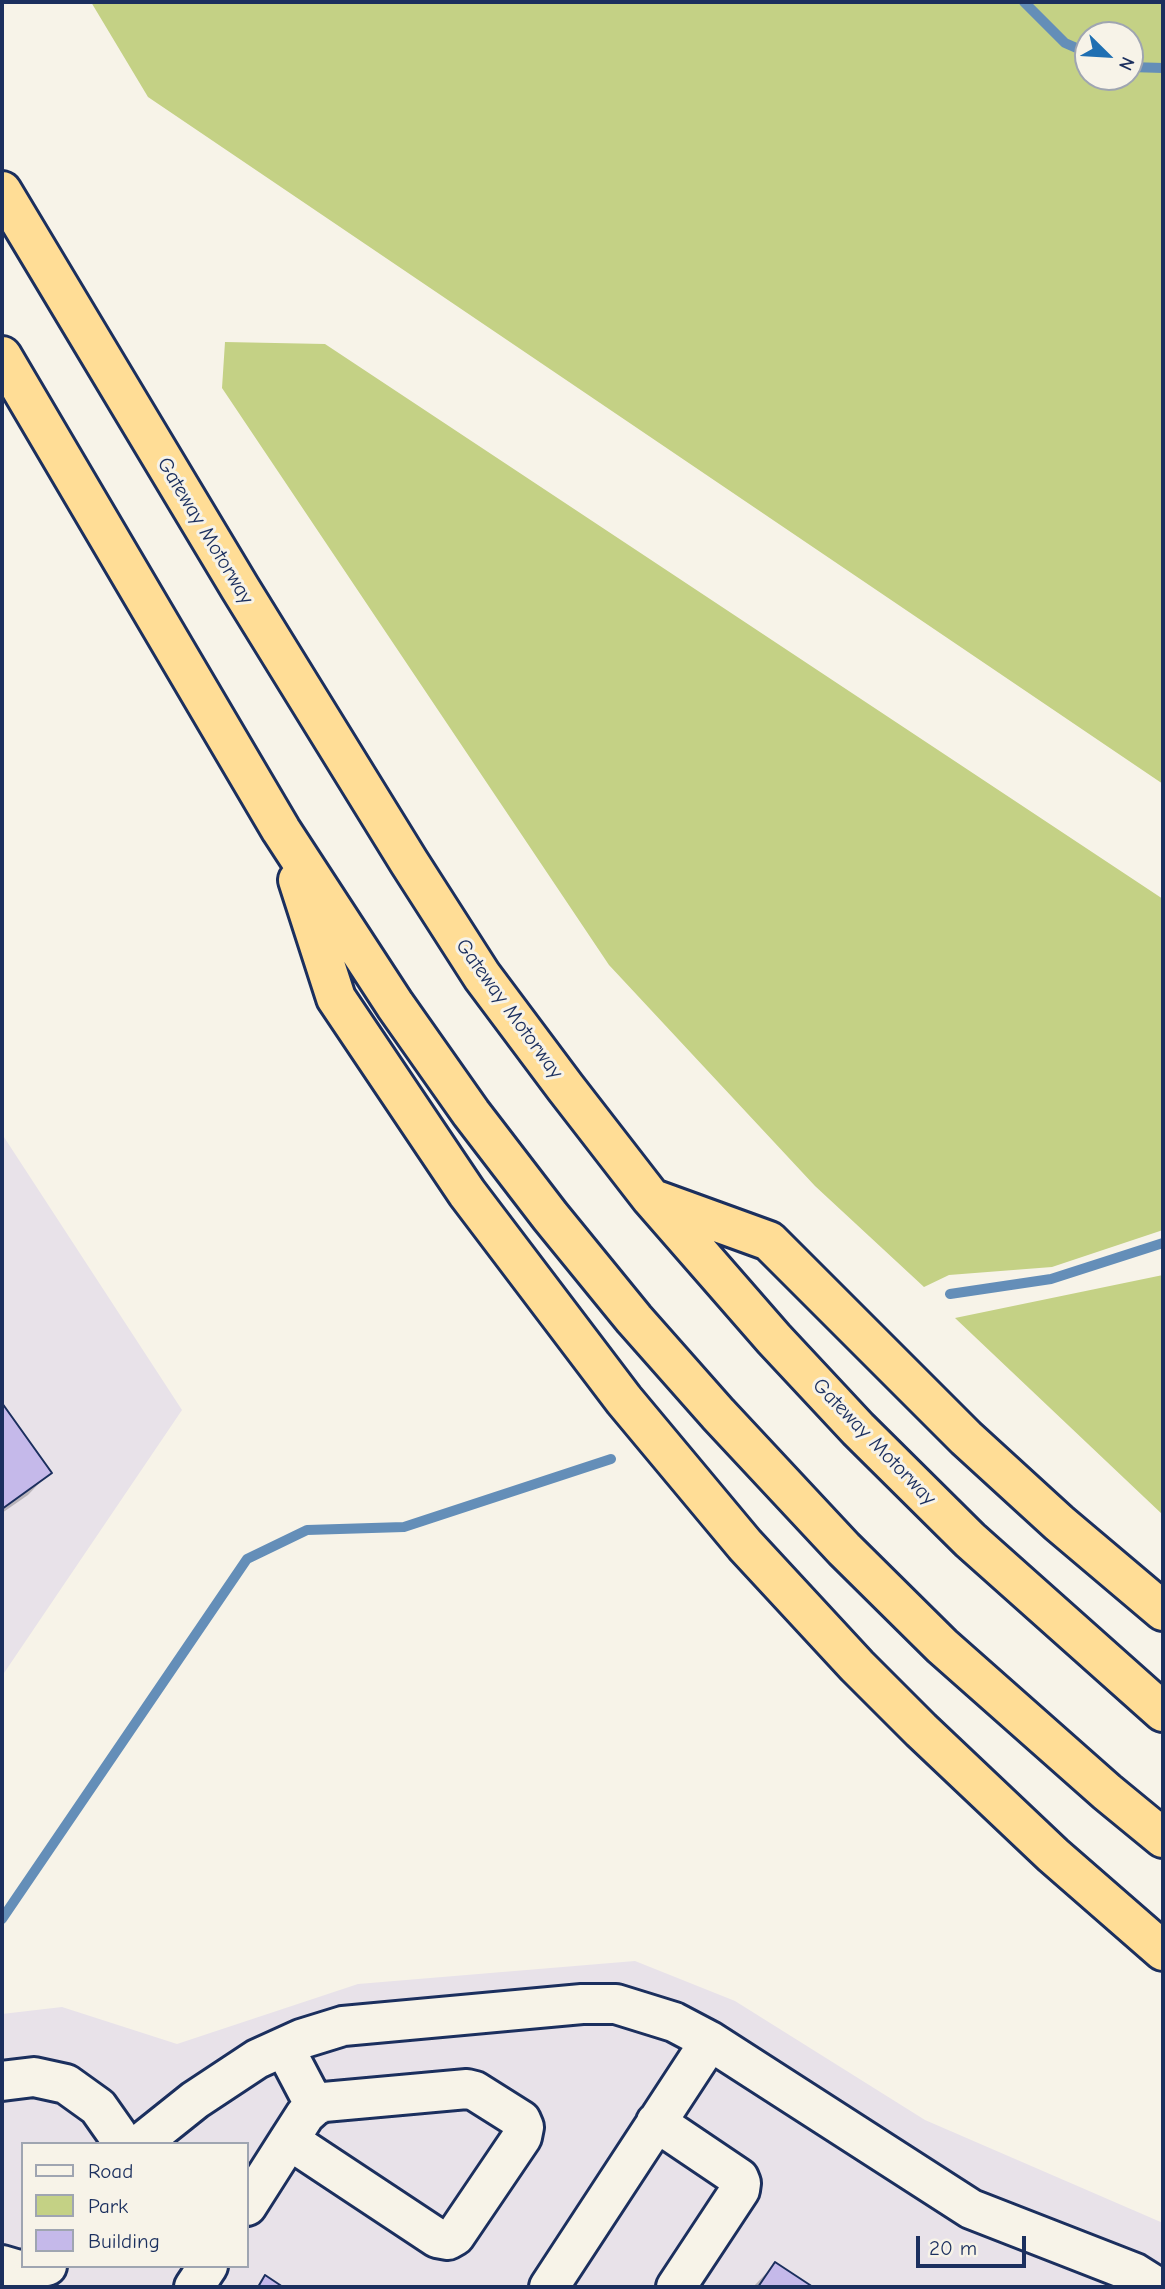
<!DOCTYPE html>
<style>
body{margin:0}
#map{position:relative;width:1165px;height:2289px;overflow:hidden;background:#f7f3e8;font-family:"Comic Neue",sans-serif}
canvas{display:block}
.frame{position:absolute;inset:0;border:4px solid #1b2f5e;pointer-events:none}
.legend{position:absolute;left:21px;top:2142px;width:228px;height:126px;box-sizing:border-box;background:#f7f3e8;border:2px solid #9fa5b1;margin:0;padding:9px 12px;list-style:none;font-size:21px;color:#1b2f5e}
.legend li{display:flex;align-items:center;gap:14px;height:35px}
.legend b{width:35px;border:2px solid #9fa5b1}
.north{position:absolute;left:1074px;top:21px;width:70px;height:70px;box-sizing:border-box;background:#f7f3e8;border:2px solid #9fa5b1;border-radius:50%;rotate:114deg;font-size:19px;font-weight:700;line-height:28px;text-align:center;color:#1b2f5e}
.north::after{content:'';display:block;margin:auto;width:24px;height:32px;background:#1f6fb2;clip-path:polygon(50% 0,100% 100%,50% 72%,0 100%)}
.scale{position:absolute;left:916px;top:2236px;width:110px;height:32px;box-sizing:border-box;border:4px solid #1b2f5e;border-top:0;padding-left:9px;font-size:21px;line-height:24px;white-space:nowrap;color:#1b2f5e;-webkit-text-stroke:5px #f7f3e8;paint-order:stroke}
</style>
<div id="map">
<canvas width="1165" height="2289"></canvas>
<div class="frame"></div>
<ul class="legend">
<li><b style="height:9px;background:#f7f3e8"></b>Road</li>
<li><b style="height:19px;background:#c4d185"></b>Park</li>
<li><b style="height:19px;background:#c5b9ea"></b>Building</li>
</ul>
<div class="north">N</div>
<div class="scale">20 m</div>
</div>
<script>
const c = document.querySelector('canvas').getContext('2d');
c.lineJoin = 'round';
function fillPath(path, color) { c.fillStyle = color; c.fill(path, 'evenodd'); }
const poly = rows => new Path2D(rows.map(r => 'M' + r).join(''));
function stroke(path, color, width, dash) { c.strokeStyle = color; c.lineWidth = width; c.lineCap = dash ? 'butt' : 'round'; c.setLineDash(dash || []); c.stroke(path); }
function drawText(font, color, halo, rows, align = 'center') {
  c.font = font + ' "Comic Neue",sans-serif'; c.lineWidth = 6; c.setLineDash([]); c.textBaseline = 'middle'; c.strokeStyle = halo; c.fillStyle = color; for (const [text, x, y, turn = 0] of rows) {
    c.save(); c.translate(x, y); c.rotate((+turn || 0) * Math.PI / 180); c.textAlign = isNaN(turn) ? turn : align; if (halo) c.strokeText(text, 0, 0); c.fillText(text, 0, 0); c.restore();
  }
}
fillPath(poly([
 [2,1134,182,1410,2,1676],
 [635,1961,735,2001,925,2120,1163,2223,1163,2287,2,2287,2,2014,62,2007,177,2044,358,1984],
 [23,2144,247,2144,247,2266,23,2266]
]), '#e8e2e9');
fillPath(poly([
 [91,2,1163,2,1163,784,148,97],
 [1088,35,1130,35,1130,77,1088,77],
 [225,342,325,344,1163,899,1163,1230,1052,1267,949,1275,924,1287,815,1186,609,965,222,388],
 [1163,1275,1163,1515,955,1318]
]), '#c4d185');
fillPath(poly([
 [2,1406,49,1473,28,1495,2,1513],
 [775,2264,810,2287,753,2287]
]), '#0003');
stroke(poly([
 [1024,2,1065,43,1088,53],
 [1130,67,1163,68],
 [950,1294,1051,1279,1163,1243],
 [2,1919,247,1559,307,1530,404,1527,611,1459]
]), '#648eb8', 10);
const building = poly([
 [2,1403,52,1473,2,1509,2,1403],
 [775,2262,813,2287,758,2287,775,2262],
 [265,2275,283,2287,258,2287,265,2275]
]);
fillPath(building, '#c5b9ea');
stroke(building, '#1b2f5e', 2);
const minor = poly([
 [284,2047,315,2106],
 [2,2081,34,2077,66,2084,98,2107,117,2134,119,2144],
 [656,2122,739,2178,741,2183,740,2190,676,2287],
 [140,2144,195,2100,257,2059,301,2039,343,2026,582,2004,616,2004,674,2022,710,2041,971,2209,1135,2273,1157,2287],
 [247,2206,289,2140,305,2115,315,2106,324,2102,467,2089,475,2091,521,2120,524,2127,522,2137,455,2236,448,2240,437,2238,289,2140],
 [2,2265,19,2270,47,2266],
 [194,2287,208,2266],
 [549,2287,710,2041]
]);
const highway = poly([
 [2,191,240,588,409,862,482,976,565,1087,651,1198,774,1339,858,1429,970,1540,1163,1712],
 [2,356,281,830,395,1005,471,1113,550,1216,634,1319,718,1414,844,1549,942,1646,1107,1792,1163,1838],
 [298,880,336,998,467,1193,624,1400,745,1545,857,1666,921,1730,1053,1855,1163,1951],
 [656,1200,769,1241,966,1438,1059,1523,1163,1611]
]);
stroke(minor, '#1b2f5e', 44);
stroke(highway, '#1b2f5e', 44);
stroke(minor, '#f7f3e8', 38);
stroke(highway, '#ffdd96', 38);
drawText('21px', '#1b2f5e', '#f7f3e8', [
 ["Gateway Motorway",205,531,59],
 ["Gateway Motorway",509,1009,54],
 ["Gateway Motorway",874,1442,46]
]);
</script>
